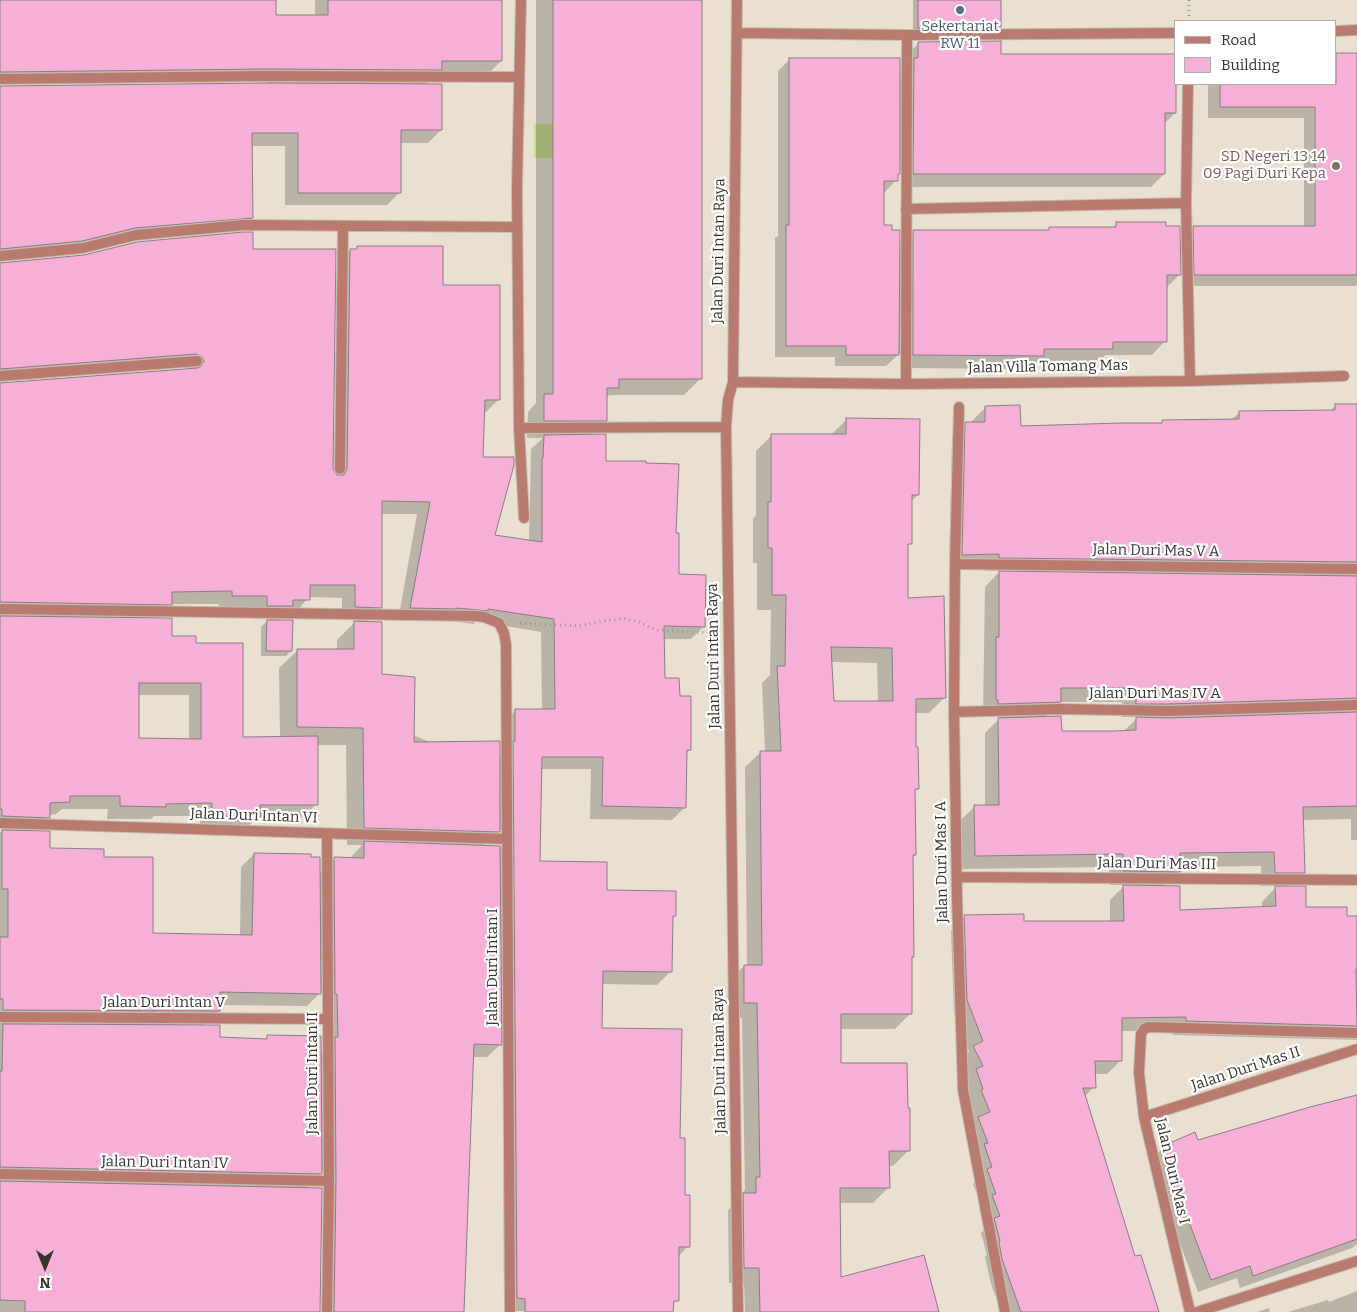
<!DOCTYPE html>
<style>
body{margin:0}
#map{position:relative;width:1357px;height:1312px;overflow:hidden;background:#e9e0d1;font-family:Bitter,serif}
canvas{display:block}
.legend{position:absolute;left:1174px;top:20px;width:162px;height:65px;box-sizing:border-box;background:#fff;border:1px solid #afaeab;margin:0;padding:6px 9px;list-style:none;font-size:15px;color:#37342e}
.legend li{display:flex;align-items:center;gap:10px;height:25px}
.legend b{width:25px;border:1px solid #afaeab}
.north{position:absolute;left:20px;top:1242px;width:50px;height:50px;-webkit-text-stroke:4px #fff;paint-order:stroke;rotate:180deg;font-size:14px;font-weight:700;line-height:20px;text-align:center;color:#37342e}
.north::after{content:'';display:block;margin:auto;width:18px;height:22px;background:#37342e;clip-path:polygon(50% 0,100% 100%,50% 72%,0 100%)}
</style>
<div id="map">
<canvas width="1357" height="1312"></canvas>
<ul class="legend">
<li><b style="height:6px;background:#b97a70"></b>Road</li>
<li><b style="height:14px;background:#f6b0d7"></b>Building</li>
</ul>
<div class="north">N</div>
</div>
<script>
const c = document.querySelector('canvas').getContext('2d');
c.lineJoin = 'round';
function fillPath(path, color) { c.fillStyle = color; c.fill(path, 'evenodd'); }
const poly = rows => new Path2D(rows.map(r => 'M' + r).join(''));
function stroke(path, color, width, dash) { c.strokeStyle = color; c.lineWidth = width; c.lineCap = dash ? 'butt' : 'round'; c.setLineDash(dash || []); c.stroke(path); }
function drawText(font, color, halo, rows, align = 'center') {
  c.font = font + ' Bitter,serif'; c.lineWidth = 4.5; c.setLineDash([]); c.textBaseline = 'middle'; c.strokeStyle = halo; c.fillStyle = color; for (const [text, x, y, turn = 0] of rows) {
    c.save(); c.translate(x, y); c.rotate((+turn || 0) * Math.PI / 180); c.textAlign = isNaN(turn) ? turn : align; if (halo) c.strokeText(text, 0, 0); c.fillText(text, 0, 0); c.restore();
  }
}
fillPath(poly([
 [534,124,586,124,586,158,534,158]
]), '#cbdc92');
fillPath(poly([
 [0,0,275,0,275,16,315,16,315,0,501,0,501,61,488,74,436,74,425,85,441,130,428,143,400,143,400,192,387,205,285,205,285,146,251,146,252,218,238,231,121,241,0,260,0,87,268,84,268,82,250,82,0,84],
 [536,0,701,0,701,378,684,395,609,395,606,399,605,420,590,436,605,462,675,534,678,575,704,626,691,639,663,639,664,680,678,697,690,750,686,753,685,807,672,820,590,819,591,769,540,769,538,863,606,892,675,916,671,919,670,972,657,985,601,984,600,1029,679,1140,688,1246,678,1257,677,1300,672,1305,672,1312,504,1311,503,1042,487,1057,473,1057,463,1312,322,1312,323,1171,306,1189,319,1312,0,1312,0,833,4,829,0,829,0,384,190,370,183,367,0,382,0,264,252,250,334,474,337,263,350,250,355,250,358,248,442,286,499,399,486,412,483,412,482,458,493,536,529,541,531,449,543,438,527,438,528,412,536,403],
 [381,514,417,514,398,621,444,620,474,624,476,621,541,632,542,711,515,711,502,724,502,754,499,757,432,743,413,735,381,675,366,622,381,607],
 [309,597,342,598,342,620,357,620,337,640,337,651,297,651,279,668,280,738,242,738,195,645,170,637,155,619,170,604,219,604,219,608,254,608,254,619,269,619,261,627,261,656,286,656,291,651,277,621,286,612,296,612],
 [138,695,189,695,189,740,138,739],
 [316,745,346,745,347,845,362,845,352,856,352,859,335,859,319,874,254,854,241,867,240,936,151,934,102,858,49,850,34,832,49,817,49,815,56,814,62,809,108,809,107,819,151,819,154,816,200,816,200,828,246,828,257,818,304,817,316,804],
 [501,829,502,847,484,846],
 [322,991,322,1006,325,1007,325,1048,320,1053,268,1036,264,1040,219,1039,203,1026,219,1011,219,1005,307,1006],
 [913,0,1000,0,1000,27,994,32,913,33],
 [919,43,1000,55,1175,113,1164,124,1164,174,1151,187,901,187,901,171,896,176,896,180,885,192,883,192,883,227,891,231,898,247,914,231,1047,231,1050,228,1112,228,1117,224,1179,275,1166,288,1165,341,1152,355,1105,355,1099,362,1037,362,1030,369,900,368,900,353,886,366,835,366,835,357,775,357,775,238,778,236,778,71,789,60,899,75,906,68,906,56],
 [1336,54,1357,54,1357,285,1355,286,1183,286,1182,239,1194,227,1304,227,1304,118,1208,118,1208,84,1336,84],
 [1336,405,1357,405,1357,840,1351,840,1351,819,1302,820,1304,872,1289,888,1305,909,1346,917,1357,917,1357,1040,1173,1035,1173,1031,1121,1031,1121,1060,1107,1074,1094,1074,1094,1087,1084,1097,1134,1258,1157,1312,1001,1312,991,1284,985,1257,987,1255,981,1233,986,1229,979,1210,982,1207,973,1184,978,1179,974,1156,965,1132,974,1122,967,1105,962,1084,968,1078,960,1061,969,1052,954,1014,951,931,965,917,1023,923,1110,923,1110,900,1125,885,1110,885,1109,867,961,869,961,820,975,806,985,806,985,733,1001,717,985,717,984,713,983,713,985,587,1000,571,985,571,985,568,949,569,952,437,966,423,972,423,972,421,986,407,1020,428,1159,425,1163,421,1231,420,1240,412,1330,411],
 [1060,702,1122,702,1122,717,1138,717,1123,732,1060,732,1044,718],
 [1261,866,1261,886,1277,886,1262,902,1262,908,1179,911,1163,887,1179,871,1179,867],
 [847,419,918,495,910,502,910,543,907,547,907,599,944,698,929,713,915,713,915,748,918,788,914,792,915,855,912,858,913,957,911,959,911,1013,895,1029,840,1029,840,1065,909,1150,893,1166,888,1166,889,1187,873,1203,839,1203,840,1279,939,1312,745,1312,744,1283,729,1283,728,1210,742,1197,742,1193,745,1190,742,1018,729,1018,729,982,744,966,747,966,745,767,761,752,765,752,762,683,770,675,771,610,757,610,757,563,753,563,753,519,756,515,756,451,772,435,832,434],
 [831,662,877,663,878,702,832,702],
 [1357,1095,1357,1244,1352,1248,1240,1288,1237,1278,1198,1292,1167,1209,1151,1160,1164,1147,1197,1142],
 [1357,1291,1357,1312,1288,1312,1328,1300,1329,1302],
 [1269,1308,1270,1312,1257,1312]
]), '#0003');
const building = poly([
 [0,0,276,0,276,15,328,15,328,0,502,0,502,61,442,61,442,70,264,69,0,72,0,0],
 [553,0,702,0,702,379,619,379,619,388,607,388,607,421,544,421,544,394,553,394,553,0],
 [918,0,1001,0,1001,27,918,28,918,0],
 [1001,41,1001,54,1176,54,1176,113,1165,113,1165,174,913,174,914,58,918,58,918,42,1001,41],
 [1336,53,1357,53,1357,275,1194,275,1193,226,1315,226,1315,107,1220,107,1220,84,1336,84,1336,53],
 [789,58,900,58,900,174,898,174,898,181,884,181,884,225,892,225,892,230,900,230,899,355,846,355,846,346,786,346,786,225,789,225,789,58],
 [264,83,442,84,442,130,401,130,401,193,298,193,298,133,252,133,253,218,135,228,82,241,0,249,0,86,264,83],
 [1116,222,1166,222,1166,226,1180,226,1181,275,1167,275,1167,342,1113,342,1113,349,1044,349,1044,356,913,355,913,230,1049,230,1049,227,1116,227,1116,222],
 [243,232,253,232,253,249,336,249,333,469,337,475,344,475,347,469,350,249,357,249,357,246,443,246,443,285,500,285,500,400,485,400,483,457,514,457,514,465,495,535,542,542,542,458,543,458,544,435,606,434,606,461,646,461,646,463,679,464,676,533,679,533,679,574,706,575,705,627,664,626,665,678,679,678,680,696,691,696,691,750,687,750,686,808,602,806,603,757,542,757,540,861,607,862,607,890,676,891,676,916,673,916,672,972,603,971,602,1028,682,1029,680,1138,685,1138,685,1195,690,1195,690,1247,679,1247,679,1301,674,1301,673,1312,525,1312,525,1299,517,1298,513,741,515,741,515,709,555,709,554,619,488,609,488,611,457,608,457,609,410,608,430,502,382,501,382,608,355,607,355,585,310,585,310,600,293,600,293,606,267,606,267,596,232,596,232,591,172,592,172,605,0,602,0,383,198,368,201,366,204,361,202,357,196,354,0,369,0,263,84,255,137,242,243,232],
 [1335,404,1357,404,1357,562,999,558,999,554,962,555,965,422,985,422,985,406,1020,405,1021,426,1121,423,1162,423,1162,420,1239,419,1239,411,1335,410,1335,404],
 [846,418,920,419,919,495,912,495,912,544,908,544,908,598,944,596,946,698,916,699,916,747,918,747,919,789,915,789,916,855,913,855,914,957,912,957,912,1014,841,1014,841,1063,907,1063,908,1108,910,1108,910,1151,889,1151,890,1188,840,1188,841,1277,924,1255,939,1312,760,1312,759,1268,744,1268,743,1193,756,1193,756,1177,760,1177,757,1003,744,1003,744,965,762,965,760,751,781,751,777,666,785,666,786,595,772,595,772,548,768,548,768,502,771,502,771,434,846,434,846,418],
 [831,647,892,648,893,701,834,701,831,647],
 [999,571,1357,576,1357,698,1168,704,1136,704,1135,688,1061,688,1061,702,998,704,998,700,996,700,996,637,999,637,999,571],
 [0,616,172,618,172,636,196,636,196,643,243,643,243,737,318,736,318,805,260,805,261,816,212,816,212,803,166,804,166,807,120,806,120,796,70,796,70,802,50,803,50,818,2,816,2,809,0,809,0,616],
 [139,683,201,683,201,739,139,738,139,683],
 [267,620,293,620,292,651,266,651,267,620],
 [354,621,382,622,382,674,415,677,414,742,500,741,500,832,364,828,363,728,297,727,297,649,354,649,354,621],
 [1357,712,1357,806,1303,807,1305,873,1275,873,1274,852,1180,853,1180,872,1123,871,1123,854,975,856,974,805,999,805,998,718,1061,716,1062,731,1114,731,1136,730,1136,717,1168,718,1357,712],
 [2,830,50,831,50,848,104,849,104,857,153,857,153,933,252,935,254,853,311,854,311,857,320,857,321,994,220,992,220,1011,3,1010,3,999,0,999,0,937,8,937,8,889,2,889,2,830],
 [364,841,500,846,502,1045,474,1044,464,1312,334,1312,336,1181,335,1037,338,1037,337,994,335,994,334,857,364,858,364,841],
 [1123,885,1180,886,1180,910,1276,906,1275,886,1306,886,1306,907,1347,907,1347,916,1357,916,1357,969,1356,969,1357,1026,1186,1021,1186,1017,1122,1018,1122,1061,1095,1061,1096,1088,1083,1088,1135,1256,1141,1255,1159,1312,1021,1312,1002,1259,999,1242,1000,1241,994,1218,1000,1216,992,1195,996,1194,987,1169,992,1167,984,1144,988,1143,978,1117,990,1112,981,1090,983,1089,976,1069,983,1066,973,1046,983,1041,967,1000,964,915,1024,914,1024,921,1124,921,1123,885],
 [3,1024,220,1025,220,1037,267,1039,267,1035,321,1036,322,1174,0,1167,0,1071,2,1071,3,1024],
 [1357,1095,1357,1239,1253,1276,1250,1266,1211,1280,1179,1196,1176,1197,1163,1146,1195,1132,1198,1140,1310,1107,1357,1095],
 [0,1181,322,1188,320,1312,25,1312,25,1301,0,1300,0,1181]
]);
fillPath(building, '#f6b0d7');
stroke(building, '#8b7b84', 1);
const street = poly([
 [521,0,517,188,519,428,726,427],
 [737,0,733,382,728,400,726,427,738,1312],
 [1336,31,1357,30],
 [737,33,907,35,1176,33],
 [0,79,264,76,519,77],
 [1188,84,1186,203,1190,381],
 [906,209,1186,203],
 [0,256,83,248,136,235,243,225,517,227],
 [0,376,197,361],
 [733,382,906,384,1190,381,1344,376],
 [906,384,907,35],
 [959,407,955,564,954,712,957,897,963,1090,1005,1312],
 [519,428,524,518],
 [340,469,343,227],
 [955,564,1357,569],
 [0,609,476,616,484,617,499,623,504,633,506,645,510,1312],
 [954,712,1061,709,1168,711,1357,705],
 [0,823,507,839],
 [957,877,1357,880],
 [0,1017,328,1019],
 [1144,1117,1357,1049],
 [0,1174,329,1181],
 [327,1312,329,1181,327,834],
 [1190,1312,1144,1117,1139,1073,1141,1034,1144,1029,1149,1027,1357,1033],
 [1197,1312,1357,1261]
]);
stroke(street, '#c5beb0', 12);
stroke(poly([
 [1189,0,1189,18],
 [520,623,579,626,609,620,625,619,639,622,649,627,658,630,711,633]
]), '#9d968b', 3, [1, 4]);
stroke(street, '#b97a70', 10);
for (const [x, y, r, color] of [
 [960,10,5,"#5c6f8a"],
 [1336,166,5,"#8d6e63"]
]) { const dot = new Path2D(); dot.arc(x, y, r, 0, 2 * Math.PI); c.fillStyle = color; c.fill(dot); stroke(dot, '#fff', 2); }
drawText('15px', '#4e5e75', '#fff', [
 ["Sekertariat",960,27],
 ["RW 11",960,44]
]);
drawText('15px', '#785e54', '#fff', [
 ["SD Negeri 13 14",1326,157],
 ["09 Pagi Duri Kepa",1326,174]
], 'right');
drawText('15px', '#37342e', '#fff', [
 ["Jalan Duri Intan Raya",719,251,-89],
 ["Jalan Villa Tomang Mas",1048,367,-1],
 ["Jalan Duri Mas V A",1156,551,1],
 ["Jalan Duri Intan Raya",714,656,-91],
 ["Jalan Duri Mas IV A",1155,694],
 ["Jalan Duri Intan VI",254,816,2],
 ["Jalan Duri Mas I A",942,862,-91],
 ["Jalan Duri Mas III",1157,864,1],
 ["Jalan Duri Intan I",493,967,-90],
 ["Jalan Duri Intan V",164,1003],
 ["Jalan Duri Intan Raya",720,1061,-91],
 ["Jalan Duri Mas II",1246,1069,-18],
 ["Jalan Duri Intan II",313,1073,-90],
 ["Jalan Duri Intan IV",165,1163,1],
 ["Jalan Duri Mas I",1172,1171,77]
]);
</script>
